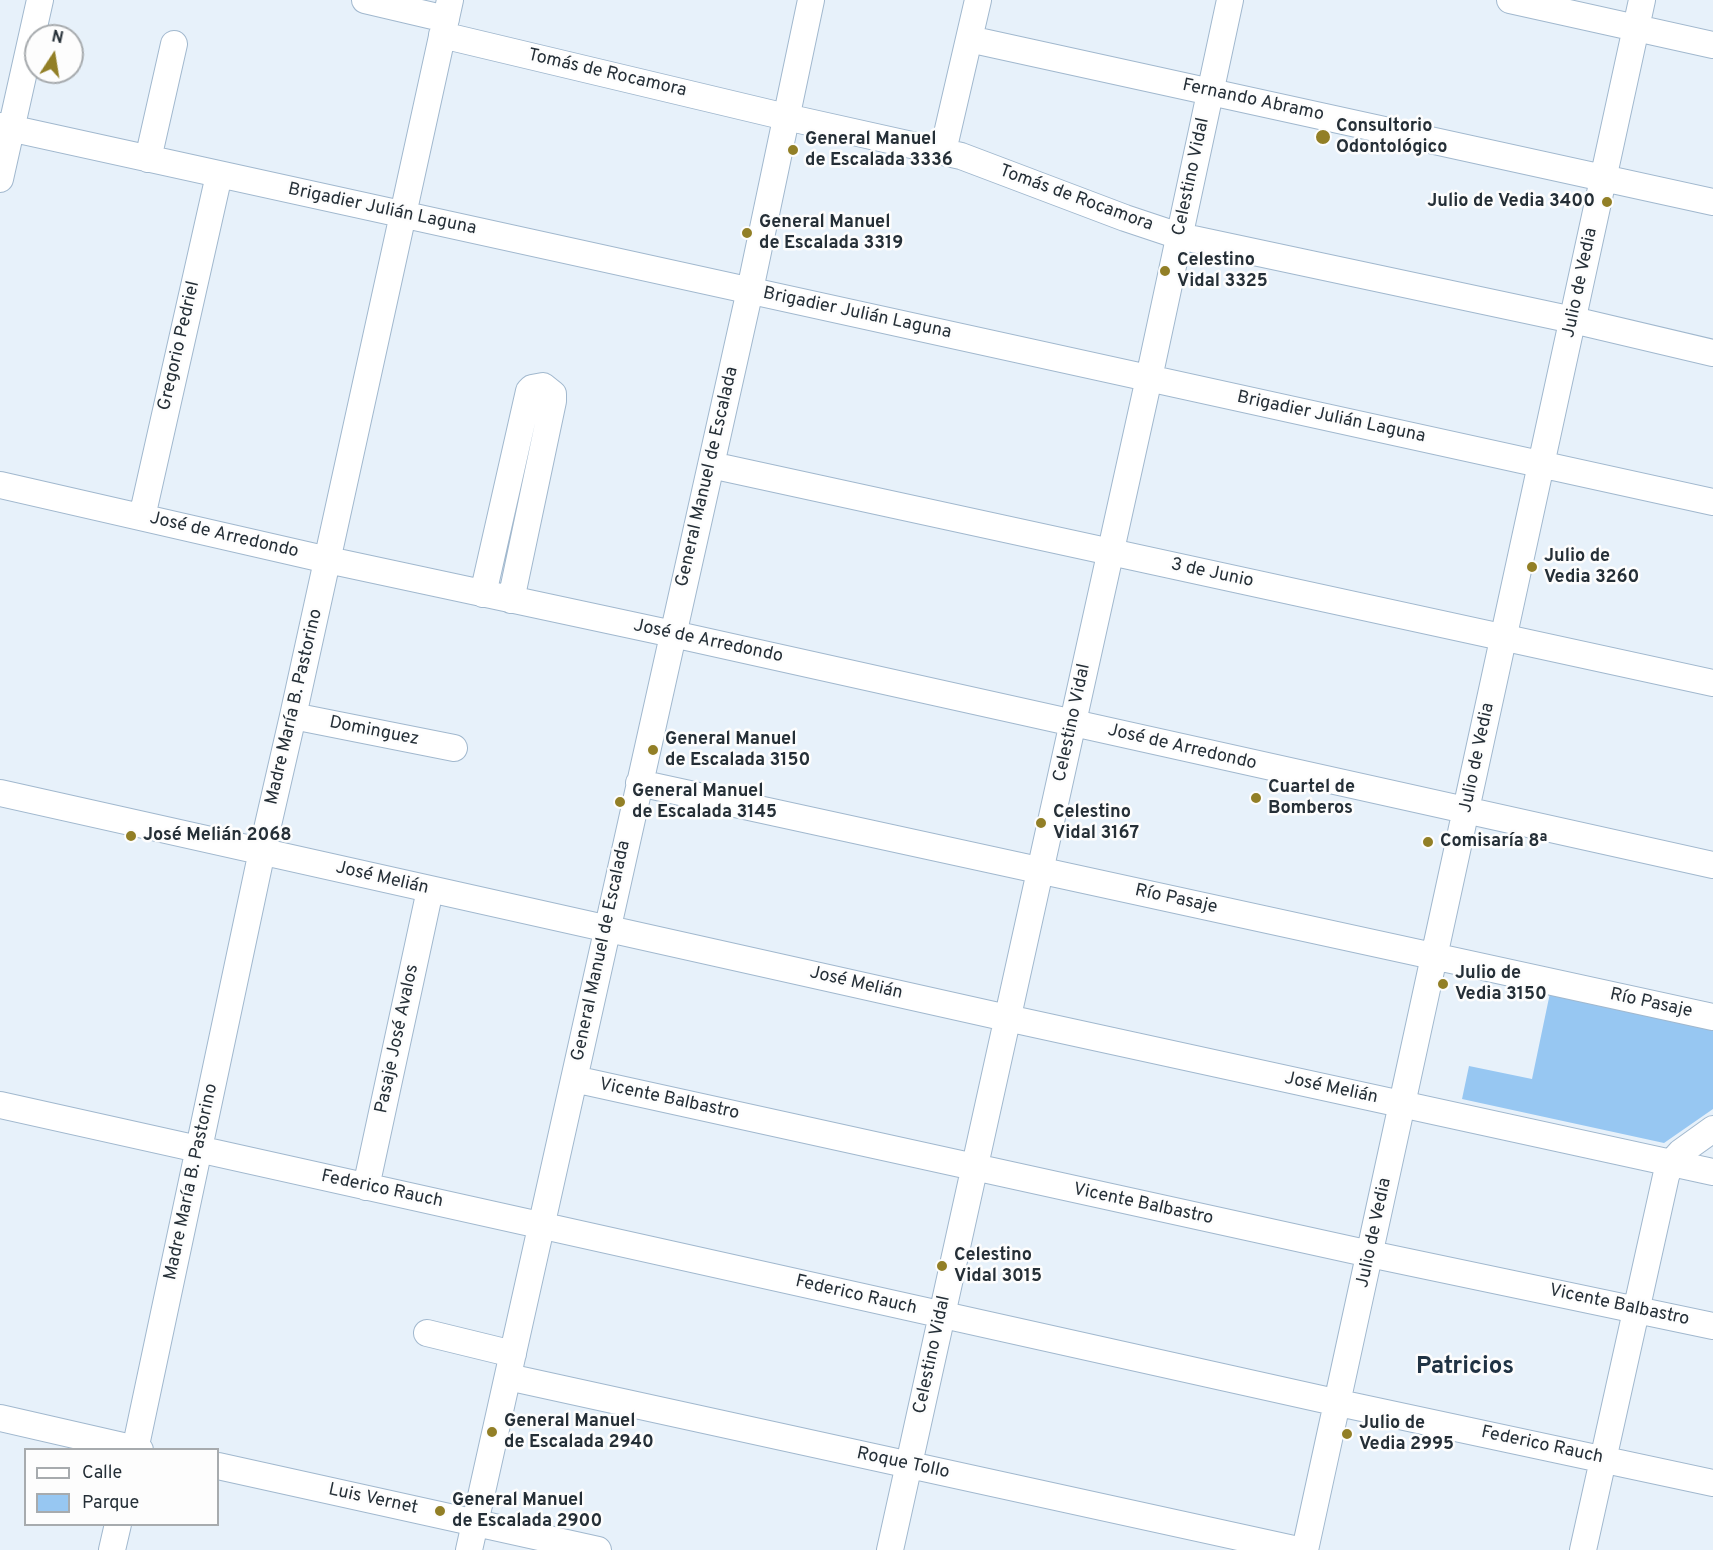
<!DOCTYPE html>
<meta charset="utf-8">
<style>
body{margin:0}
#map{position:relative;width:1713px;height:1550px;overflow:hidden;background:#e7f1fa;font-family:Overpass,sans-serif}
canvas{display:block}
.legend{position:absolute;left:24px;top:1448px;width:195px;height:78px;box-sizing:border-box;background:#fdfdfd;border:2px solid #a7abae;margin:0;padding:8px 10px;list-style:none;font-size:18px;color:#252f37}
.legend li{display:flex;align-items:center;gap:12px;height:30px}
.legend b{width:30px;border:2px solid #a7abae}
.north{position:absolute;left:24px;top:24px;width:60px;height:60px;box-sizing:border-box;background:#fdfdfd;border:2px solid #a7abae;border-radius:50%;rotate:12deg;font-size:16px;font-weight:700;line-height:24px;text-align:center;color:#252f37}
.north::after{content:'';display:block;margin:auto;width:21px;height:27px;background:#927f26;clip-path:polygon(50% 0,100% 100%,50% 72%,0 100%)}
</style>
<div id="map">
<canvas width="1713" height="1550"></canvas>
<ul class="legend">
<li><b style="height:8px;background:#fff"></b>Calle</li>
<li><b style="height:16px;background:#97c7f2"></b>Parque</li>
</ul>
<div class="north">N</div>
</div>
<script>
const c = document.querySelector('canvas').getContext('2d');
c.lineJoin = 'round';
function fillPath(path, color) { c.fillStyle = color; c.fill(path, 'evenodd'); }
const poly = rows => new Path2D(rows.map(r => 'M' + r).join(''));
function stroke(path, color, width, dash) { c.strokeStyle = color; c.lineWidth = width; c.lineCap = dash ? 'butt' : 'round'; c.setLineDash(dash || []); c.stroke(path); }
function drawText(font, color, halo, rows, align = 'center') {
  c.font = font + ' Overpass,sans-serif'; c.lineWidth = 5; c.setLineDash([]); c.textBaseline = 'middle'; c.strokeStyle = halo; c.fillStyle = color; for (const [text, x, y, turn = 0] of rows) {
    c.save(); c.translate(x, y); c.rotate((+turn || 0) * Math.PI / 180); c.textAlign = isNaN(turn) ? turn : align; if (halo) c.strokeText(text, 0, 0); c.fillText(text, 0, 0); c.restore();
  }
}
fillPath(poly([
 [1550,993,1713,1028,1713,1109,1664,1143,1462,1099,1469,1066,1532,1079]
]), '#97c7f2');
const minor = poly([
 [365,0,446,19],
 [1510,0,1713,45],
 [442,35,786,117,961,156,1125,218,1179,236,1573,320,1713,353],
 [969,39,1713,202],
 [0,126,1713,502],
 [943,151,978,0],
 [148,159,174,44],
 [0,179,40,0],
 [711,465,1713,683],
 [0,485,328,560,673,634,1713,865],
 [142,517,219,175],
 [483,594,529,391,532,388,543,386,553,394,553,401,511,600],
 [293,716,454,748],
 [639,783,1713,1017],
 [0,793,1007,1018,1713,1172],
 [574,1079,1370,1254,1713,1326],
 [0,1105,1339,1403,1713,1483],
 [366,1187,430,890],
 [427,1333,513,1354],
 [508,1377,1298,1550],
 [0,1418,140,1450],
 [135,1450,262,851,293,716,450,0],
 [218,1466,598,1550],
 [112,1550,118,1524],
 [469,1550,750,290,811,0],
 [890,1550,1149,378,1230,0],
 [1305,1550,1642,0],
 [1583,1550,1666,1176,1671,1163,1681,1152,1713,1129]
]);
stroke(minor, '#a1b8ce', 28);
stroke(minor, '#fff', 26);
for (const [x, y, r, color] of [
 [1323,137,8,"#927f26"],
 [793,150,6,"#927f26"],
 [1607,202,6,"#927f26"],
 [747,233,6,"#927f26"],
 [1165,271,6,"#927f26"],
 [1532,567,6,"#927f26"],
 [653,750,6,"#927f26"],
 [1256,798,6,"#927f26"],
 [620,802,6,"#927f26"],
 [1041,823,6,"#927f26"],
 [131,836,6,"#927f26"],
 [1428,842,6,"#927f26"],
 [1443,984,6,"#927f26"],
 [942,1266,6,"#927f26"],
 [492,1432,6,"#927f26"],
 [1347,1434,6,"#927f26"],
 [440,1511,6,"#927f26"]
]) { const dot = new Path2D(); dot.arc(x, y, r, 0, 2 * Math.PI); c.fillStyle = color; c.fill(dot); stroke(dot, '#fdfdfd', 2); }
drawText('18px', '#252f37', '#fdfdfd', [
 ["Tomás de Rocamora",607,74,13],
 ["Fernando Abramo",1253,101,12],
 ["Celestino Vidal",1192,177,-78],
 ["Tomás de Rocamora",1076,199,20],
 ["Brigadier Julián Laguna",382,210,12],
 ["Julio de Vedia",1581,283,-78],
 ["Brigadier Julián Laguna",857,314,12],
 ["Gregorio Pedriel",180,346,-77],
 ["Brigadier Julián Laguna",1331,418,12],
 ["General Manuel de Escalada",708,477,-77],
 ["José de Arredondo",224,536,13],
 ["3 de Junio",1212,574,12],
 ["José de Arredondo",708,642,12],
 ["Madre María B. Pastorino",295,707,-77],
 ["Celestino Vidal",1073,723,-78],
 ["Dominguez",374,732,11],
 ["José de Arredondo",1182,748,13],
 ["Julio de Vedia",1478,758,-78],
 ["José Melián",382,879,13],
 ["Río Pasaje",1176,900,12],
 ["General Manuel de Escalada",602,951,-78],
 ["José Melián",856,984,13],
 ["Río Pasaje",1651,1004,12],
 ["Pasaje José Avalos",398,1039,-78],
 ["José Melián",1331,1089,12],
 ["Vicente Balbastro",669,1100,12],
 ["Madre María B. Pastorino",192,1182,-78],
 ["Federico Rauch",382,1190,12],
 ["Vicente Balbastro",1143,1205,12],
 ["Julio de Vedia",1375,1233,-78],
 ["Federico Rauch",856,1296,13],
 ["Vicente Balbastro",1619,1306,12],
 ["Celestino Vidal",933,1355,-78],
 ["Federico Rauch",1542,1446,12],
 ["Roque Tollo",903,1464,12],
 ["Luis Vernet",373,1500,12]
]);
drawText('bold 18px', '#252f37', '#fdfdfd', [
 ["Consultorio",1336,127],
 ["Odontológico",1336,148],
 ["General Manuel",805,140],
 ["de Escalada 3336",805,161],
 ["Julio de Vedia 3400",1595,202,"right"],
 ["General Manuel",759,223],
 ["de Escalada 3319",759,244],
 ["Celestino",1177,261],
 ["Vidal 3325",1177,282],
 ["Julio de",1544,557],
 ["Vedia 3260",1544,578],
 ["General Manuel",665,740],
 ["de Escalada 3150",665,761],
 ["Cuartel de",1268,788],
 ["Bomberos",1268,809],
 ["General Manuel",632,792],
 ["de Escalada 3145",632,813],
 ["Celestino",1053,813],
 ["Vidal 3167",1053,834],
 ["José Melián 2068",143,836],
 ["Comisaría 8ª",1440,842],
 ["Julio de",1455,974],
 ["Vedia 3150",1455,995],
 ["Celestino",954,1256],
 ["Vidal 3015",954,1277],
 ["General Manuel",504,1422],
 ["de Escalada 2940",504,1443],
 ["Julio de",1359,1424],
 ["Vedia 2995",1359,1445],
 ["General Manuel",452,1501],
 ["de Escalada 2900",452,1522]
], 'left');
drawText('bold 24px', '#203344', '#fdfdfd', [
 ["Patricios",1465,1368]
]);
</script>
